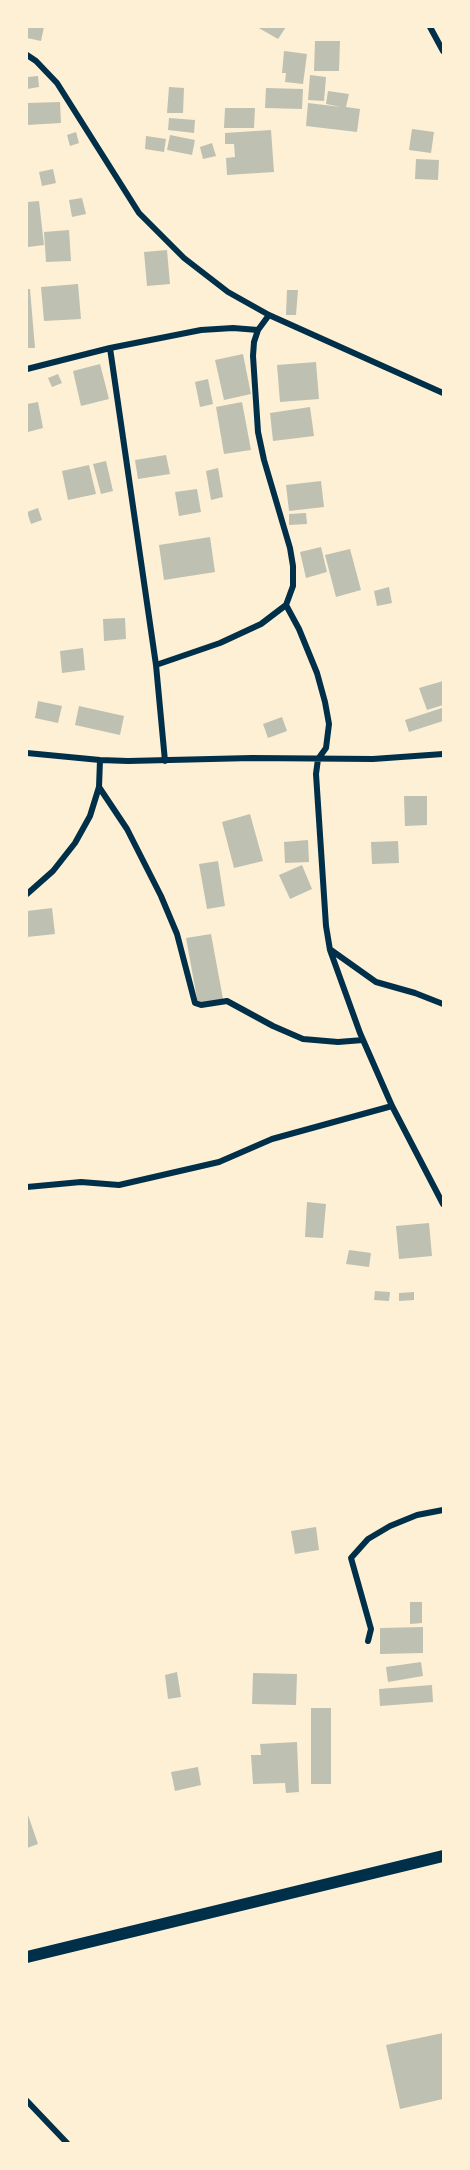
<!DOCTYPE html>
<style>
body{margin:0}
#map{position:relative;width:470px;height:2170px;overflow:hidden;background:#fdf0d5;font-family:"Source Sans 3",sans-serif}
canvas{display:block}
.frame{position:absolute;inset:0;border:28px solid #fdf0d5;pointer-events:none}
</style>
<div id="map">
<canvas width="470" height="2170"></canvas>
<div class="frame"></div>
</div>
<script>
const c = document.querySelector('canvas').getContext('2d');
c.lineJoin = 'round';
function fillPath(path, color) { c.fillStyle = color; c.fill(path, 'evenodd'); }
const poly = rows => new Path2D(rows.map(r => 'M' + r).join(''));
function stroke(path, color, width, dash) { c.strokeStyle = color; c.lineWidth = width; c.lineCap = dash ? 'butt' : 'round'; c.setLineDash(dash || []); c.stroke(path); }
fillPath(poly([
 [27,27,44,27,41,41,27,38],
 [257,27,286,27,278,39],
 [315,41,340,41,339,71,314,71],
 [284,51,307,54,303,84,285,82,286,73,282,73],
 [310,75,326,77,324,101,308,100],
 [38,76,39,87,27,89,27,77],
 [169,87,184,88,183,113,167,113],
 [266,88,303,89,302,109,265,108],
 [328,91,349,94,346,107,360,109,357,132,306,126,308,103,341,107,326,104],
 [60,102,61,123,27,125,27,103],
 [225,108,255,108,254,128,224,128],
 [169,118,195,120,194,133,168,130],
 [412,129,434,132,431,153,409,150],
 [271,130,274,172,227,175,226,158,235,157,234,144,225,144,225,133],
 [76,132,79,143,70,146,67,135],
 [170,135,195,140,192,155,167,150],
 [146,136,166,139,164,152,145,149],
 [212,143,216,156,203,159,200,147],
 [416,159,439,160,438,180,415,179],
 [53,169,56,183,42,186,39,172],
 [82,198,86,214,72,217,69,200],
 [39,201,44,245,28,247,27,202],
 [69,230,71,261,46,262,44,232],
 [167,250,170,284,147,286,144,252],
 [78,284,81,319,44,321,41,287],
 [27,289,30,289,35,348,27,348],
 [287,290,298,290,296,315,286,315],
 [243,354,251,394,224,400,215,360],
 [316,362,319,399,280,402,277,365],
 [100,364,109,399,81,406,73,371],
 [58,374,62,383,52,387,48,378],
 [208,379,213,404,200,407,195,382],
 [38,402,43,428,28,432,27,404],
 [242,402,251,450,224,454,216,407],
 [310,407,314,436,273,441,270,413],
 [166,455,170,474,138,479,135,460],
 [106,461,113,491,101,494,93,464],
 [89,465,96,494,68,500,62,471],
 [218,468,223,497,211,500,206,471],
 [321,481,324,507,289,511,286,485],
 [197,489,201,512,179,516,175,492],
 [38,508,42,520,31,524,27,512],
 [306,513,307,524,289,525,289,514],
 [210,537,215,572,164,580,159,545],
 [321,547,327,572,306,578,300,552],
 [350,549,361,590,336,597,325,555],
 [389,587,392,603,377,606,374,591],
 [125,618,126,639,104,641,103,619],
 [83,648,85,670,62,673,60,651],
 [443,681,443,705,427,710,419,688],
 [38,701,62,706,58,723,35,718],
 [79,706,124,716,120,735,75,725],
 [442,708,443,721,409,732,405,720],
 [282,717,287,731,268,738,263,724],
 [404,796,427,796,427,825,405,826],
 [250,814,263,861,234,868,222,822],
 [308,840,309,862,285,863,284,842],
 [398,841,399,863,372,864,371,842],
 [218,861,225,906,207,909,199,864],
 [302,865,312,889,290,899,279,875],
 [52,908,55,934,27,937,27,911],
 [211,934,223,999,198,1004,186,938],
 [307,1202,326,1204,323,1238,305,1237],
 [429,1223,432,1256,399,1259,396,1226],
 [349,1250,371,1253,369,1267,346,1264],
 [375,1291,390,1292,389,1301,374,1300],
 [414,1292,414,1300,399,1301,399,1293],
 [316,1527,319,1550,295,1554,291,1531],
 [410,1602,422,1602,422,1623,410,1624],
 [423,1627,423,1653,380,1654,380,1628],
 [421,1662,423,1676,388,1682,386,1667],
 [177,1672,181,1697,168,1699,165,1675],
 [253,1673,297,1674,296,1705,252,1704],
 [432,1685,433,1702,380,1706,379,1689],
 [311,1708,331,1708,331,1784,311,1784],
 [297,1742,299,1792,286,1793,285,1783,253,1784,251,1755,261,1755,260,1744],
 [198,1767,201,1785,175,1791,171,1772],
 [27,1812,38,1844,27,1848],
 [443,2033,443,2099,400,2109,386,2045]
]), '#bec0b2');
stroke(poly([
 [430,27,443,51],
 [27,55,36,61,57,83,139,213,184,258,228,292,269,315,443,393],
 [110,348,156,665,165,761],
 [27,369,110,348,201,330,233,328,258,330],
 [286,605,299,629,317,673,325,702,329,724,326,748,318,759,316,774,326,926,330,950,360,1033,392,1106,443,1204],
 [156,665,220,643,261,624,286,605,293,586,293,566,290,548,264,460,258,432,253,356,254,342,258,330,269,315],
 [27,753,100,760,128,761,252,758,373,759,443,754],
 [99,787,127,829,161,896,177,934,195,1003,201,1005,227,1001,273,1026,303,1039,338,1042,363,1040],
 [27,894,53,871,75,843,90,816,99,787,100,760],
 [331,950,376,982,415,993,443,1004],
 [27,1187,81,1182,119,1185,219,1162,272,1139,392,1106],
 [368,1641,371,1629,351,1558,368,1539,390,1526,417,1515,443,1510],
 [27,2101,67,2143]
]), '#003049', 6);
stroke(poly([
 [27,1957,443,1856]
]), '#003049', 12);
</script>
